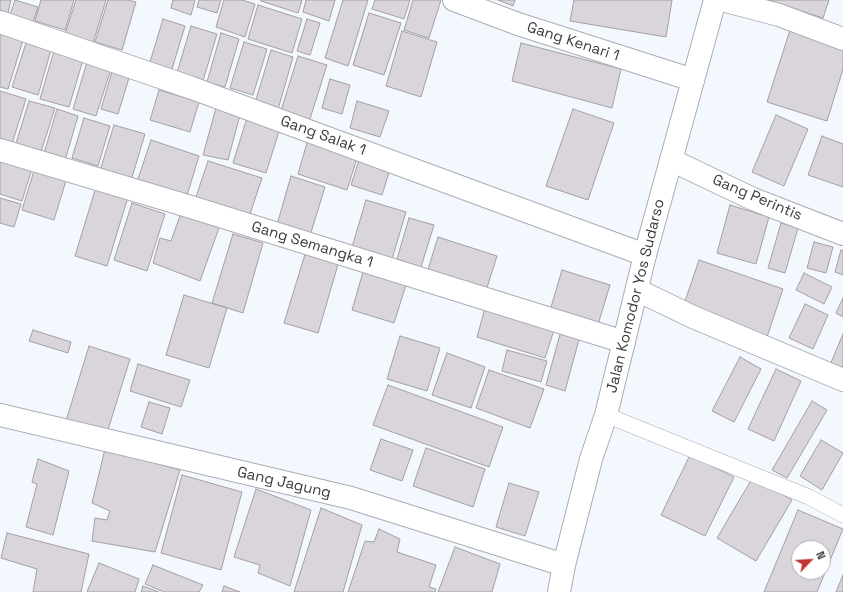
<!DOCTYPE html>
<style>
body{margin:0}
#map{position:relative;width:843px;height:592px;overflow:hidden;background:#f3f7fe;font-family:"Space Grotesk",sans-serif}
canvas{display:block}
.north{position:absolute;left:791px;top:540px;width:40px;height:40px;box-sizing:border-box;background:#fff;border:1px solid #b1b1b2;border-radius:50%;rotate:65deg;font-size:11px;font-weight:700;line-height:16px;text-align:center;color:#3b3c3e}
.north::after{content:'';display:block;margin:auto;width:14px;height:18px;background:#c23333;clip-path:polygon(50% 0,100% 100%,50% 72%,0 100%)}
</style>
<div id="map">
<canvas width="843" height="592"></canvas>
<div class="north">N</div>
</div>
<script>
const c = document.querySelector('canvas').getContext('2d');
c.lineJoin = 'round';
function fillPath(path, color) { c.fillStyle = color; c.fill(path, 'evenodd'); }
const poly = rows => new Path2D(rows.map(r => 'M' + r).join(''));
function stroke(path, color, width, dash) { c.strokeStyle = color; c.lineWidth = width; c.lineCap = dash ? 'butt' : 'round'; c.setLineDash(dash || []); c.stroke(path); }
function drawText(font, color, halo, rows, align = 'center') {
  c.font = font + ' "Space Grotesk",sans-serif'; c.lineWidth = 3; c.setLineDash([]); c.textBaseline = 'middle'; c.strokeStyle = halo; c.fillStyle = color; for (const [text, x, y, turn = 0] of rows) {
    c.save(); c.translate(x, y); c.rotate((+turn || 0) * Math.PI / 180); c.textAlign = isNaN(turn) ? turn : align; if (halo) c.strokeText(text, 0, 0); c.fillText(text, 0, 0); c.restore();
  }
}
const building = poly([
 [0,0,11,0,8,13,0,10,0,0],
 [15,0,38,7,33,22,10,15,15,0],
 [41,0,74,0,65,30,35,21,41,0],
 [76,0,106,0,93,43,65,34,76,0],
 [108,0,128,0,136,2,122,50,95,42,108,0],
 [173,0,195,0,191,15,171,8,173,0],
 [199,0,221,0,217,13,197,7,199,0],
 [224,0,242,0,255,4,245,37,216,27,224,0],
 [261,0,302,0,298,13,261,1,261,0],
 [306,0,335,0,329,21,303,12,306,0],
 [343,0,368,0,348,66,325,58,343,0],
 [375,0,410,0,404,19,372,9,375,0],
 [413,0,441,0,429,38,404,30,413,0],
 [498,0,515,0,513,6,498,0],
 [574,0,672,0,666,37,570,21,574,0],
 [767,0,829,0,823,18,767,0],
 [258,5,302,19,292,53,248,39,258,5],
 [369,13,401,23,384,75,353,65,369,13],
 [163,19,185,26,172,69,150,62,163,19],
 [307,19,320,23,310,55,297,51,307,19],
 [191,26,217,34,202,84,176,76,191,26],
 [790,30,843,47,843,69,827,121,767,102,790,30],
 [402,31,437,42,421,97,386,86,402,31],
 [0,33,23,40,8,89,0,87,0,33],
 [221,33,239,39,225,87,207,82,221,33],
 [244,42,267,49,253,95,230,88,244,42],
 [26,43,51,50,38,95,12,87,26,43],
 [521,43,621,69,612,108,512,81,521,43],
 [271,50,293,57,277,113,254,106,271,50],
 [54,51,83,60,69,107,40,99,54,51],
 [298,56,327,65,309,122,280,114,298,56],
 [87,62,111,69,96,116,73,109,87,62],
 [112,72,129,78,118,114,101,109,112,72],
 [330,79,350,85,342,114,322,108,330,79],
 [159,90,199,102,190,132,150,120,159,90],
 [0,91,26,99,11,147,0,144,0,91],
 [29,101,55,108,39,158,14,150,29,101],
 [357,101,389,111,380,137,350,128,357,101],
 [216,108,240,115,228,160,203,155,216,108],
 [57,109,78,116,64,164,43,157,57,109],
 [573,109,614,123,588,200,546,186,573,109],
 [776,115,808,129,784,186,752,172,776,115],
 [84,118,110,126,98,166,72,158,84,118],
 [247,118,280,128,266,173,233,163,247,118],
 [114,125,145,134,130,184,99,174,114,125],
 [309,136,359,152,347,190,298,174,309,136],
 [822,136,843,144,843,187,808,175,822,136],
 [151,140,199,156,185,202,136,185,151,140],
 [3,153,34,162,22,201,0,194,0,162,3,153],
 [361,154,392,163,382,195,351,185,361,154],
 [208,161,262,178,250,214,196,197,208,161],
 [36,164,68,174,54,220,22,210,36,164],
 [291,176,325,187,309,239,276,228,291,176],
 [96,187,128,197,107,266,75,256,96,187],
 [0,198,21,204,14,227,0,223,0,198],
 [366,200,406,212,392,259,352,247,366,200],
 [132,203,165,214,147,271,114,260,132,203],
 [730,205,769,217,756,264,717,253,730,205],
 [181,213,220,225,200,281,153,263,160,238,171,241,181,213],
 [409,218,434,225,421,267,397,259,409,218],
 [781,223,798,228,785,273,768,268,781,223],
 [233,234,263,243,243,313,212,303,233,234],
 [438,237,497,256,485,294,426,276,438,237],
 [814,242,833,247,826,273,807,268,814,242],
 [841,250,843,251,843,275,835,272,841,250],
 [306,251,339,261,318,333,284,323,306,251],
 [699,260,783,289,767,337,683,307,699,260],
 [562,270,610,285,597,328,549,314,562,270],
 [363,272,406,285,394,323,352,310,363,272],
 [804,273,832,287,824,304,796,290,804,273],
 [184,295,227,308,209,368,166,355,184,295],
 [843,298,843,317,836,313,843,298],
 [805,304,828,315,813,349,789,338,805,304],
 [485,308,554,330,545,358,477,337,485,308],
 [33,330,71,342,68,353,29,341,33,330],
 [561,331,580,336,565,391,546,385,561,331],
 [843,334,843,370,830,365,843,334],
 [400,336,440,348,427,391,387,379,400,336],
 [89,346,130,359,107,433,66,421,89,346],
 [507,350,547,361,541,382,502,371,507,350],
 [447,353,485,367,471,408,432,395,447,353],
 [740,357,761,369,734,422,712,411,740,357],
 [138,364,190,380,181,407,130,391,138,364],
 [776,369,801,381,774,441,748,429,776,369],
 [489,370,544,389,530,428,476,408,489,370],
 [388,385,503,427,489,467,373,425,388,385],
 [812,401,827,410,787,478,772,470,812,401],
 [149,402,170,408,162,434,141,427,149,402],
 [381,439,413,450,402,481,370,470,381,439],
 [821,440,843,453,822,490,800,476,821,440],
 [426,448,485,469,473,507,413,486,426,448],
 [105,449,180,470,155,552,92,541,95,518,107,520,110,511,92,503,105,449],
 [690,455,734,477,705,536,661,515,690,455],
 [38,459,69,471,53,535,26,527,37,484,32,482,38,459],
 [182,475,242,492,221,570,161,553,182,475],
 [753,477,792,500,756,561,717,538,753,477],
 [509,483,539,492,525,536,496,527,509,483],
 [256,489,311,510,290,586,258,573,260,565,234,557,256,489],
 [321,508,362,525,343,592,294,592,321,508],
 [798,510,843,529,817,592,764,592,798,510],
 [799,548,823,548,823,572,799,572,799,548],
 [379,529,400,539,397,552,436,565,429,587,436,589,435,592,348,592,365,541,374,542,379,529],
 [7,533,89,554,81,592,33,592,37,569,1,558,7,533],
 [455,547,500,564,492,592,438,592,455,547],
 [99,563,139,579,135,592,87,592,99,563],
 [153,565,203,585,199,592,164,592,145,584,153,565],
 [843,575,843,592,836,592,843,575],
 [143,586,159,592,141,592,143,586],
 [224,586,240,592,222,592,224,586]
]);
fillPath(building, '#d9d5db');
stroke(building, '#a39fa5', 1);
const service = poly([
 [606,415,809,497,843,515]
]);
const minor = poly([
 [454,0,518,24,693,80],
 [722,0,779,15,843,39],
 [0,22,192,88,645,255],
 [0,150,191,207,624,342],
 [671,160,753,199,843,234],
 [637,290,693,317,843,380],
 [0,415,351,498,564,565]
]);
const tertiary = poly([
 [559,592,564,565,591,459,606,415,645,255,715,0]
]);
stroke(service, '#aaaeb4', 16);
stroke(minor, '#aaaeb4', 24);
stroke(tertiary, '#aaaeb4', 24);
stroke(service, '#fff', 15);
stroke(minor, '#fff', 22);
stroke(tertiary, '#fff', 22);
drawText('15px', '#3b3c3e', '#fff', [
 ["Gang Kenari 1",573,42,18],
 ["Gang Salak 1",323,136,20],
 ["Gang Perintis",757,198,23],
 ["Gang Semangka 1",312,245,17],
 ["Jalan Komodor Yos Sudarso",636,296,-76],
 ["Gang Jagung",284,483,13]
]);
</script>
